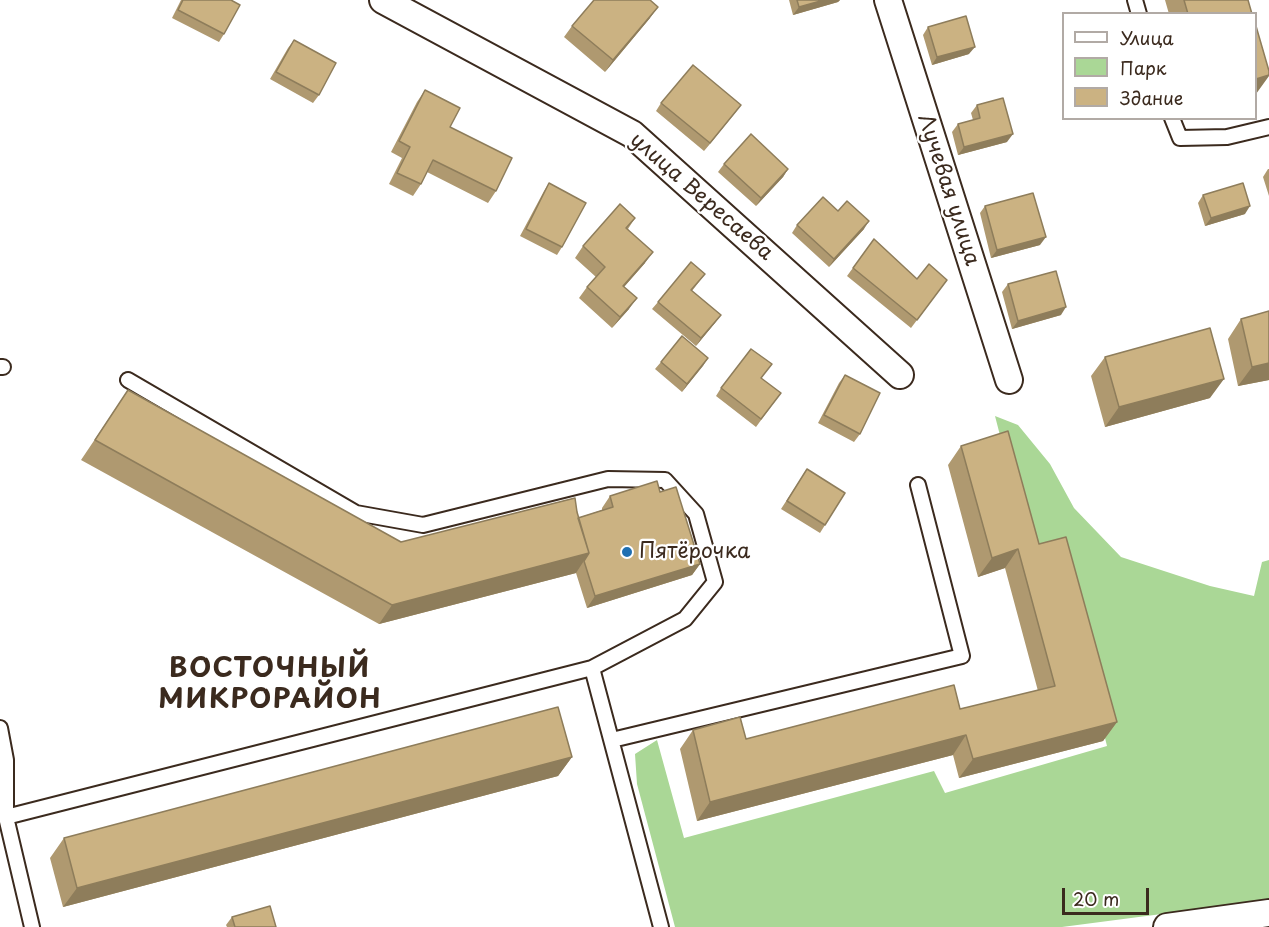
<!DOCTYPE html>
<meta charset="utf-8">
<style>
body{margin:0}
#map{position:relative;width:1269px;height:927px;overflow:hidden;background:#fff;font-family:"Playpen Sans",sans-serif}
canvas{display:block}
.legend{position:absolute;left:1062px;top:12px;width:195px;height:108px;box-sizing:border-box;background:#fff;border:2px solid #b1aaa5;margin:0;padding:8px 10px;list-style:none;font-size:18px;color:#3b2a1e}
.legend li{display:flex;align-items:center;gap:12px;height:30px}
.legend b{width:30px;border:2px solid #b1aaa5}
.scale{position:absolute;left:1062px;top:888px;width:87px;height:27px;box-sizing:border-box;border:3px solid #3b2a1e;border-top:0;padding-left:8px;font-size:18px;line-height:21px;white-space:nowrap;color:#3b2a1e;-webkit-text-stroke:4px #fff;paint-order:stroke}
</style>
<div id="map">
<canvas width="1269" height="927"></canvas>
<ul class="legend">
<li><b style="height:8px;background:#fff"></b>Улица</li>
<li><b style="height:16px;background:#aad796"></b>Парк</li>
<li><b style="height:16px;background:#cbb282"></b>Здание</li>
</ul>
<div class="scale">20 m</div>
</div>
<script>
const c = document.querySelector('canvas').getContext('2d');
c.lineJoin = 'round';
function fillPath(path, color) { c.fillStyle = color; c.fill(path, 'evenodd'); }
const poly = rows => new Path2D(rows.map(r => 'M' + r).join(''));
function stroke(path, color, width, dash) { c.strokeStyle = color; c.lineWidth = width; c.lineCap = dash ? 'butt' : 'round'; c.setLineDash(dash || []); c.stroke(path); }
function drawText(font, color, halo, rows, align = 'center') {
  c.font = font + ' "Playpen Sans",sans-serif'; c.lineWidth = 4.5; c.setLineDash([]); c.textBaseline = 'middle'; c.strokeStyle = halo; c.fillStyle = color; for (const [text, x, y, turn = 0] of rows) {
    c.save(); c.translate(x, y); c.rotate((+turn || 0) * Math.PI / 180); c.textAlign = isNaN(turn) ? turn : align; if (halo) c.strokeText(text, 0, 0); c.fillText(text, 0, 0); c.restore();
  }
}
fillPath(poly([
 [995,416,1018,425,1050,464,1074,508,1121,557,1210,586,1254,596,1262,562,1269,560,1269,900,1062,927,675,927,637,784,635,754,657,740,684,838,934,771,945,793,1107,746,1061,562,1034,567]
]), '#aad796');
const lane = poly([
 [1135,0,1139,14],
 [1172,118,1180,138,1227,137,1269,127],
 [0,367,3,367],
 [128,380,356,513,423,525,608,479,665,480,696,514,715,582,685,619,592,668],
 [0,728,6,760,6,817,32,927],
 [612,740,962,656,918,485],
 [6,817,592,668,661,927]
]);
const street = poly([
 [383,0,632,134,900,375],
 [888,0,1009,380],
 [1167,927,1269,913]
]);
stroke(lane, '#3b2a1e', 18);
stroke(street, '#3b2a1e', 30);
stroke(lane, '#fff', 14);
stroke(street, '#fff', 26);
fillPath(poly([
 [181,0,231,0,224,34,219,42,172,18],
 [789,0,840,0,838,2,793,15],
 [1165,0,1248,0,1252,14,1169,14],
 [650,18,605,72,564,37,572,26],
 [928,27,969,54,932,65,923,35],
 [294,40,319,95,313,103,270,79,288,48],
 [425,90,496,191,488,203,427,172,421,184,413,196,389,184,402,158,391,152,417,102],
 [661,103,741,105,704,151,656,111],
 [977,105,1007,142,958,155,952,132,958,124,973,120,971,113],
 [724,164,788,169,783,177,756,206,718,172],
 [1268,169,1269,169,1269,196,1263,177],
 [549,183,562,247,557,255,520,236,544,191],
 [1203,195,1245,214,1205,226,1198,203],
 [985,206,1040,245,991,258,980,213],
 [838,211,864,229,829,267,792,233,797,225],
 [635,218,628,229,645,263,624,287,629,309,612,328,579,298,587,287,596,277,575,258,583,246],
 [874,239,917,279,947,280,911,328,847,276],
 [705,274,692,291,721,315,696,346,652,309,658,302],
 [1008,284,1061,315,1012,329,1002,292],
 [1269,311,1269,380,1238,386,1228,339,1241,319],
 [1105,357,1210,398,1105,427,1091,376],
 [708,358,682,392,655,369,661,362],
 [845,375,860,434,854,442,818,423,839,383],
 [762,379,781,393,756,427,716,396,721,388],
 [128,390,401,542,577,512,578,518,602,510,602,508,610,496,660,492,700,564,692,575,587,608,576,573,379,624,81,460],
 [961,446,1039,544,1117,722,1103,741,959,778,953,755,697,821,680,749,693,730,746,739,960,709,1038,691,1005,568,978,577,948,465],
 [807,469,825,525,820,533,781,509],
 [572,757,558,776,63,907,50,858,64,838],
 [232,917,276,927,227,927,226,925]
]), '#af9970');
fillPath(poly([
 [824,0,840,0,838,2,793,15,799,7],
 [658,7,650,18,605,72,613,60],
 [975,47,969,54,932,65,937,57],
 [1269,75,1269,76,1256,94,1256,79],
 [741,105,735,113,704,151,710,143],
 [1013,134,1007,142,958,155,964,147],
 [788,169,783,177,756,206,761,198],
 [1250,206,1245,214,1205,226,1211,218],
 [869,221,864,229,829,267,834,259],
 [1046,237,1040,245,991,258,997,250],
 [653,252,645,263,615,297,623,286],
 [637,298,629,309,612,328,620,317],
 [1066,307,1061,315,1012,329,1018,321],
 [721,315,715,323,696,346,701,338],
 [708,358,703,366,682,392,687,384],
 [1269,363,1269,380,1238,386,1252,367],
 [1224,379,1210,398,1105,427,1119,407],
 [1018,549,1005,568,978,577,992,558],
 [589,553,576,573,379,624,392,605],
 [700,564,692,575,587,608,595,596],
 [1117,722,1103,741,959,778,973,759],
 [966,735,953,755,697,821,710,802],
 [572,757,558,776,63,907,77,888]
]), '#8e7d5b');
const building = poly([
 [183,0,231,0,240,5,224,34,178,10,183,0],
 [594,0,650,0,658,7,613,60,572,26,594,0],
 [797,0,824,0,799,7,797,0],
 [1184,0,1248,0,1252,14,1188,14,1184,0],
 [966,16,975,47,937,57,928,27,966,16],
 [1256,26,1269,71,1269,75,1256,79,1256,26],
 [294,40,336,63,319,95,276,72,294,40],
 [693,65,741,105,710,143,661,103,693,65],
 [425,90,460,108,450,127,512,158,496,191,433,160,421,184,397,173,410,147,399,141,425,90],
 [1003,98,1013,134,964,147,958,124,980,118,977,105,1003,98],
 [751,134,788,169,761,198,724,164,751,134],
 [549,183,586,203,562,247,526,229,549,183],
 [1243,183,1250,206,1211,218,1203,195,1243,183],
 [1033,193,1046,237,997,250,985,206,1033,193],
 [823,197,838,211,847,201,869,221,834,259,797,225,823,197],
 [620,204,635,218,626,228,653,252,623,286,637,298,620,317,587,287,605,267,583,246,620,204],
 [874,239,917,279,929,264,947,280,917,320,853,268,874,239],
 [691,262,705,274,691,290,721,315,701,338,658,302,691,262],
 [1056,271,1066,307,1018,321,1008,284,1056,271],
 [1269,311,1269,363,1252,367,1241,319,1269,311],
 [1210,328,1224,379,1119,407,1105,357,1210,328],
 [682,336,708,358,687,384,661,362,682,336],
 [751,349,772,364,761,378,781,393,761,419,721,388,751,349],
 [845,375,880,393,860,434,824,415,845,375],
 [128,390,401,542,575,498,577,512,589,553,392,605,95,440,128,390],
 [1008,431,1039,544,1066,537,1117,722,973,759,966,735,710,802,693,730,740,717,746,739,954,685,960,709,1055,686,1018,549,992,558,961,446,1008,431],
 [807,469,845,493,825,525,787,501,807,469],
 [657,481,660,492,676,487,700,564,595,596,584,561,589,553,578,518,613,507,610,496,657,481],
 [558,707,572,757,77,888,64,838,558,707],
 [270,906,276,927,235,927,232,917,270,906]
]);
fillPath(building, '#cbb282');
stroke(building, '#8e7d5b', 1.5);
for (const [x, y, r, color] of [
 [627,552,6,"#1f6fb2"]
]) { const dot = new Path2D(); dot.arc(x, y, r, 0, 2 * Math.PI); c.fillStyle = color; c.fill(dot); stroke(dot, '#fff', 2); }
drawText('21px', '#3b2a1e', '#fff', [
 ["Лучевая улица",948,190,72],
 ["улица Вересаева",701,197,41]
]);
drawText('21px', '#3b2a1e', '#fff', [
 ["Пятёрочка",639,552]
], 'left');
c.letterSpacing = '1.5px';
drawText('bold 27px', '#3b2a1e', '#fff', [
 ["ВОСТОЧНЫЙ",270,670],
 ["МИКРОРАЙОН",270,701]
]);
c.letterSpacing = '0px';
</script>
